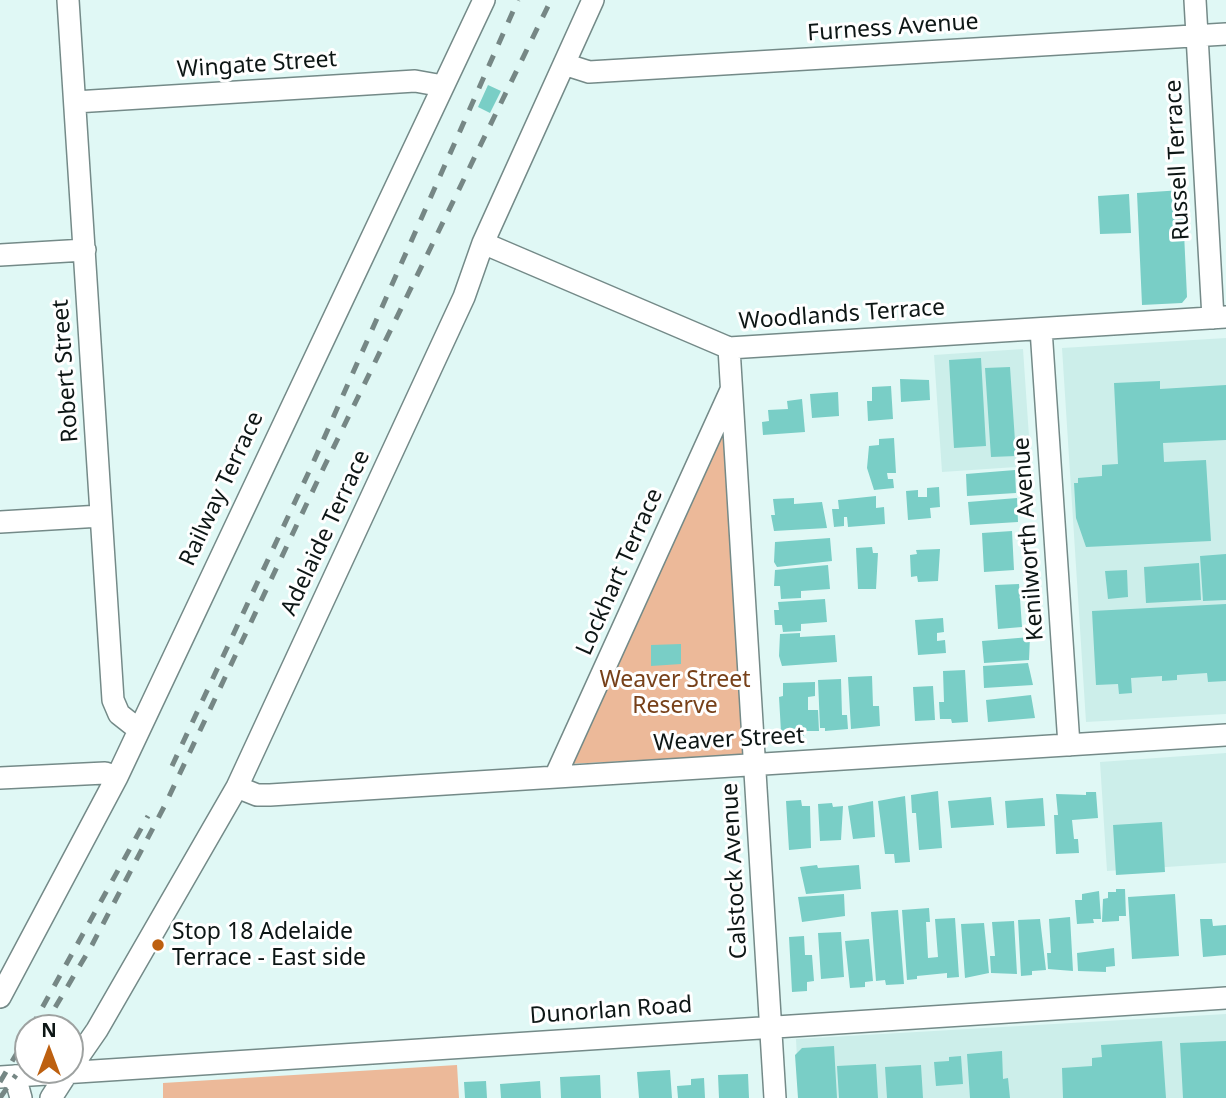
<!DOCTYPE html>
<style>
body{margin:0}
#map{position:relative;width:1226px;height:1098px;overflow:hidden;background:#e0f8f5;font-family:"Noto Sans",sans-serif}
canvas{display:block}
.north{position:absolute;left:14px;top:1014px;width:70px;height:70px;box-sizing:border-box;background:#fff;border:2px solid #9ea2a1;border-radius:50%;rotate:0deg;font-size:19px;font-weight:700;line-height:28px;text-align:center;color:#0d1615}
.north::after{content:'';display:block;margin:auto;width:24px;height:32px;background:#bd6010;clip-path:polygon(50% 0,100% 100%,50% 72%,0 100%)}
</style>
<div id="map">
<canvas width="1226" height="1098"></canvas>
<div class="north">N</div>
</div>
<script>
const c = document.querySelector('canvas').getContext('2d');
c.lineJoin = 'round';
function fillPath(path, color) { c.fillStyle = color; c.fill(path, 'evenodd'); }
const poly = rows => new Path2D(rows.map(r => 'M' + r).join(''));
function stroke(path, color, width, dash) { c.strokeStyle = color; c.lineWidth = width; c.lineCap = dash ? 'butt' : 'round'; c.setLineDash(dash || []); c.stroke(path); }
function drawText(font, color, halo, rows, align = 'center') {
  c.font = font + ' "Noto Sans",sans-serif'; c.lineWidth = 6; c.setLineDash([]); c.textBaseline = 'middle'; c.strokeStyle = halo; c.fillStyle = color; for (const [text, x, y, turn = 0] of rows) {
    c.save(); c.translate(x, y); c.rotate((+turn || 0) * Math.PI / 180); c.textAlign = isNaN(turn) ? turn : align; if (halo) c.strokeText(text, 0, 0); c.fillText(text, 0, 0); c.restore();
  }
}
fillPath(poly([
 [1226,338,1226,714,1086,722,1062,348],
 [1023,349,1031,466,942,472,934,355],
 [1226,753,1226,863,1107,871,1100,762],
 [1226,1014,1226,1098,799,1098,796,1039]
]), '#cceeea');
fillPath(poly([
 [725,429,744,755,568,764],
 [457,1065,459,1098,163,1098,163,1083]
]), '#ecb999');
fillPath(poly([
 [488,85,501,91,490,113,478,107],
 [1182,190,1187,297,1182,303,1142,305,1137,193],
 [1129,194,1131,233,1100,234,1098,196],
 [981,358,986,446,954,448,949,360],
 [1010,367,1016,456,991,457,985,368],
 [900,379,929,380,930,400,901,402],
 [1160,381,1160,389,1226,385,1226,440,1163,443,1164,462,1206,460,1211,541,1086,547,1076,518,1074,483,1078,483,1078,478,1102,476,1102,465,1118,464,1114,383],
 [891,386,893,419,868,421,867,401,872,401,872,387],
 [838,392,839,416,812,418,810,394],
 [802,399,805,432,763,435,762,422,769,421,768,410,788,409,787,401],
 [894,438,896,473,887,473,888,479,893,479,894,488,874,490,867,468,869,446,879,445,879,439],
 [1015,470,1016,493,967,496,966,474],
 [939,487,940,507,930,508,931,518,908,520,906,491,918,490,918,497,927,497,927,488],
 [876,496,876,508,884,507,885,524,848,527,847,517,844,517,844,526,834,527,832,509,839,509,838,500],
 [794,498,794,504,822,502,827,528,774,531,771,515,775,515,773,499],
 [1017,498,1018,522,970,525,968,502],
 [1012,531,1014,570,984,572,982,533],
 [830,538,832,561,777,567,774,562,775,542],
 [872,547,873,553,878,553,876,589,858,589,856,548],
 [940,549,938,581,918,582,917,576,911,577,910,555,917,554,916,550],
 [1226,554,1226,600,1203,601,1200,556],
 [1199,563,1201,600,1146,603,1144,567],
 [828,565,830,589,801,591,801,598,781,599,780,586,774,586,775,570],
 [1127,570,1128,597,1108,599,1105,571],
 [1019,584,1022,627,998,629,995,585],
 [825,599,827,622,801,624,801,631,783,632,782,625,775,625,774,610,779,610,778,602],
 [1226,604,1226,681,1208,682,1207,673,1177,675,1177,680,1162,681,1162,676,1131,678,1132,693,1119,694,1118,684,1096,685,1092,611],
 [943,618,944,632,937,633,937,641,945,640,946,653,918,655,915,620],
 [800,633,800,637,835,635,837,662,782,666,779,656,780,634],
 [1030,637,1029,660,984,663,982,641],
 [681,644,681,664,651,666,651,645],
 [1028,663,1033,685,984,688,983,666],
 [965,670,968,722,952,723,951,719,940,719,939,702,944,702,943,671],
 [872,676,873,706,879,706,880,726,851,729,848,677],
 [841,679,842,715,847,715,848,729,825,731,825,728,820,728,818,680],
 [815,682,815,696,808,697,808,710,818,710,819,731,804,731,804,736,785,736,785,732,781,732,779,697,783,696,783,683],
 [933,686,935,720,915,721,913,687],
 [1031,695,1035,718,988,722,986,700],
 [938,791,942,848,919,850,916,813,912,813,911,795],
 [1086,792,1096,792,1098,818,1072,820,1074,839,1078,839,1079,853,1056,854,1054,815,1058,815,1056,794,1086,795],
 [905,796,910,862,895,863,894,854,885,854,878,801],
 [991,797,994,825,951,828,948,801],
 [1043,798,1045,826,1007,828,1005,801],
 [801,800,802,806,810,806,811,848,789,850,786,801],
 [873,801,875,837,853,839,848,806],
 [832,803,833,807,843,806,841,840,820,841,818,804],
 [1162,822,1165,872,1116,875,1113,825],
 [817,865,818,868,859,865,861,889,806,894,800,867],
 [1116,889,1125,889,1126,916,1119,916,1119,921,1102,922,1103,899,1108,898,1108,892,1116,892],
 [1099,891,1101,919,1093,919,1094,923,1077,924,1075,900,1082,900,1082,894],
 [844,894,845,916,802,922,798,897],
 [1175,894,1179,956,1132,959,1128,897],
 [929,908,930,922,926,922,928,958,938,957,935,919,955,918,959,977,947,978,947,973,917,976,917,979,907,980,902,910],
 [898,910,904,984,886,985,885,980,876,981,871,912],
 [1070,917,1073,971,1048,969,1047,953,1051,953,1049,919],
 [1040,919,1046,970,1032,971,1032,975,1021,976,1018,920],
 [1200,919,1212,919,1213,926,1226,925,1226,955,1203,957],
 [1014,921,1017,974,991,973,990,956,995,956,992,922],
 [984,923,989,973,965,978,961,924],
 [841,932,844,977,821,979,818,933],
 [804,936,805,955,812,955,814,981,807,982,807,991,792,992,789,937],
 [869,939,873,981,865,982,865,987,850,988,845,941],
 [1114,948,1115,966,1106,967,1106,972,1078,971,1077,953],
 [1162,1041,1166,1098,1063,1098,1062,1068,1092,1066,1092,1058,1102,1057,1101,1045],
 [1226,1041,1226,1098,1183,1098,1180,1043],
 [834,1046,837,1098,798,1098,795,1055,802,1048],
 [1002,1051,1003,1079,1008,1078,1010,1098,970,1098,967,1054],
 [961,1056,963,1084,936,1086,934,1062,949,1061,949,1057],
 [876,1064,878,1098,839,1098,837,1066],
 [921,1065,923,1098,887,1098,885,1067],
 [670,1070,672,1098,639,1098,637,1072],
 [748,1074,749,1098,719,1098,718,1075],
 [600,1075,601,1098,561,1098,560,1077],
 [704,1078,705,1098,678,1098,677,1086,691,1085,691,1079],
 [486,1081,487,1098,465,1098,464,1082],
 [540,1081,541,1098,501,1098,500,1084]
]), '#79cec6');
const minor = poly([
 [68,0,113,700,119,714,138,729],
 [1195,0,1213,318],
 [564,64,589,72,1226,34],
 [75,102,415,81,443,86],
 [483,243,729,348,1226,317],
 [0,255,85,250],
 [1041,329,1069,745],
 [729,348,775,1098],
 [0,522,101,516],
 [555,777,731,390],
 [0,778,105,773,117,777],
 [237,787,257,795,270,795,1226,735],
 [0,997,117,777,484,0],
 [70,1069,97,1030,237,787,464,297,483,243,593,0],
 [15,1076,21,1098],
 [0,1077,1226,998],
 [51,1098,69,1070]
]);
stroke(minor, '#748a88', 24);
stroke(minor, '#fff', 21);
stroke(poly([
 [172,766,313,463,518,0],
 [31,1028,148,816],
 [43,1028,92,945,165,805,324,467,551,0],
 [0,1082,28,1034],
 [0,1098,16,1075]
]), '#768785', 5, [12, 12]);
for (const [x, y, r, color] of [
 [158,945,7,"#bd6010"]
]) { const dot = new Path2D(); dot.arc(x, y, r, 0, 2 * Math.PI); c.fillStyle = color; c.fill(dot); stroke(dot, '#fff', 2.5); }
drawText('23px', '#0d1615', '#fff', [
 ["Furness Avenue",893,28,-4],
 ["Wingate Street",257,65,-4],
 ["Russell Terrace",1178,160,-93],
 ["Woodlands Terrace",842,315,-4],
 ["Robert Street",66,371,-94],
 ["Railway Terrace",222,489,-65],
 ["Adelaide Terrace",326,533,-65],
 ["Kenilworth Avenue",1029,539,-94],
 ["Lockhart Terrace",620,572,-66],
 ["Weaver Street",729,740,-3],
 ["Calstock Avenue",735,871,-93],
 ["Dunorlan Road",611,1011,-4]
]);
drawText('23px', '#77411a', '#fff', [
 ["Weaver Street",675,680],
 ["Reserve",675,706]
]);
drawText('23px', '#0d1615', '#fff', [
 ["Stop 18 Adelaide",172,932],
 ["Terrace - East side",172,958]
], 'left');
</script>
